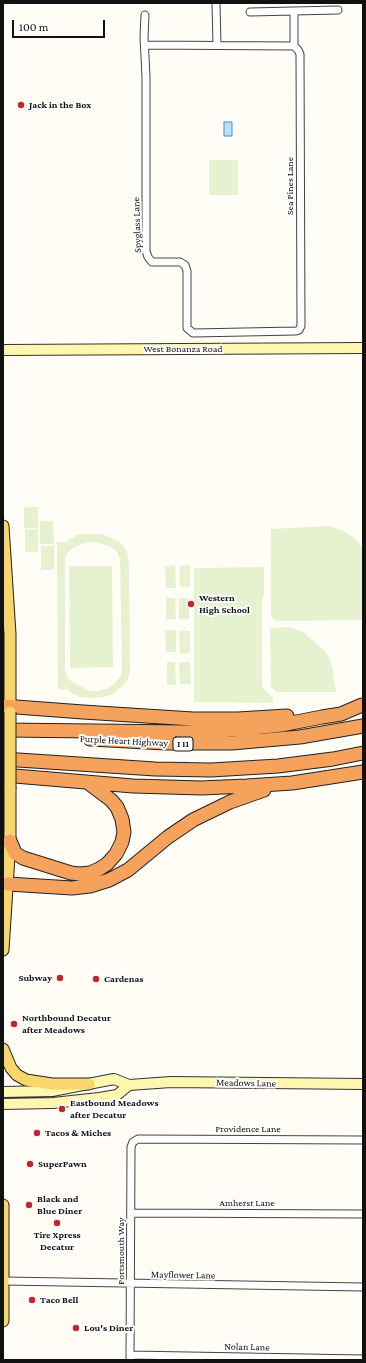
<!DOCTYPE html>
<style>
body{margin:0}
#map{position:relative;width:366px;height:1363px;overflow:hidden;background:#fffdf5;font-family:"Crimson Pro",serif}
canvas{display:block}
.frame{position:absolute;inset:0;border:4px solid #111;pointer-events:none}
.scale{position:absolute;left:12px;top:20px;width:93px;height:18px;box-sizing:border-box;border:2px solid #111;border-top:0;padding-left:5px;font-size:12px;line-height:14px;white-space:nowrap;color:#111;-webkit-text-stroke:3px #fff;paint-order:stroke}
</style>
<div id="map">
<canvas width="366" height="1363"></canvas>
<div class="frame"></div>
<div class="scale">100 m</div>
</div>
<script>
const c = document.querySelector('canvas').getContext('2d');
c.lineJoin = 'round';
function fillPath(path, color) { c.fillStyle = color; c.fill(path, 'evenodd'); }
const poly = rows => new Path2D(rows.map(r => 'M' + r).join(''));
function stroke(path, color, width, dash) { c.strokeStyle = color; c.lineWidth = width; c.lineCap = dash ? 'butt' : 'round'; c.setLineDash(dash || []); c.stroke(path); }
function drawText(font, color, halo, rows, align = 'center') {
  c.font = font + ' "Crimson Pro",serif'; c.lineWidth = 4; c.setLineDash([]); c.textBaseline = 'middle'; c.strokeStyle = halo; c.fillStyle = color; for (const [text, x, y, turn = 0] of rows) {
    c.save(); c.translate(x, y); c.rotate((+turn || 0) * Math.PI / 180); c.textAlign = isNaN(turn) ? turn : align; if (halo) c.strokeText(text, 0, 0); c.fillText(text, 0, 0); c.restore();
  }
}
fillPath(poly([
 [209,160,238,160,238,195,209,195],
 [24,507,38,507,38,528,24,528],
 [40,521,53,521,54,544,40,544],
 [329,526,344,531,354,538,363,548,363,620,276,621,271,616,271,529],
 [25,529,38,529,38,552,25,552],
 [85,534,102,534,118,541,124,546,127,552,129,564,130,672,128,679,124,685,113,694,103,697,92,698,80,697,71,693,66,688,65,690,58,689,57,542,64,542,64,543,77,535],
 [94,542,109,546,116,551,120,558,122,669,121,676,113,685,108,688,99,691,90,691,74,683,68,679,65,669,65,558,69,551,75,547,84,543],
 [41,546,54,546,54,570,41,570],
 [175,565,176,588,166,588,165,566],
 [190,565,190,587,180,587,179,566],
 [69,566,112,566,113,667,70,668],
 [264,567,264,593,262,600,262,687,273,698,273,703,194,702,194,568],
 [166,598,175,598,176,619,166,620],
 [179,598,189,598,189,619,179,619],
 [288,627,303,632,326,652,332,665,336,692,277,692,271,687,270,628],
 [165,630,176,630,176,652,166,652],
 [179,631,190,631,190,653,180,653],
 [167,662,175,662,176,685,167,685],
 [179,662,190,662,191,684,180,684]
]), '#e6f2cf');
const water = poly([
 [224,122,232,122,232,136,224,136,224,122]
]);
fillPath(water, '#b9e0f7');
stroke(water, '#3f96cf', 1);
const street = poly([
 [216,3,217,45],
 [294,11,294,46],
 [250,12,338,10],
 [145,15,144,37,146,77,146,251,148,257,152,262,180,262,185,265,187,271,187,328,193,333,296,331,299,330,301,326,300,54,298,50,294,46,145,45],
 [131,1213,363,1214],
 [4,1281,363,1287],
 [130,1355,363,1359],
 [130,1360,131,1147,133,1142,138,1139,363,1140]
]);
const secondary = poly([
 [3,350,363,348],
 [3,1092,52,1091,114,1079,129,1085,171,1082,363,1084],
 [3,1104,53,1103,99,1098,117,1095,129,1085]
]);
const primary = poly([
 [3,526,10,634,10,712],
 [3,950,10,841,10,789],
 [3,1049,11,1068,17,1075,26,1080,52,1084,89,1084],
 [3,1205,3,1321]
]);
const highway = poly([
 [3,706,83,712,193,719,238,719,287,716],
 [3,730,188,732,244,729,281,725,322,717,341,714,362,705],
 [90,739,165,743,232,743,300,737,363,726],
 [3,759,155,769,211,770,278,766,333,759,363,753],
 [3,775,133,786,201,788,247,786,292,783,363,772],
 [10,841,15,853,23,858,71,873,80,874,90,873,99,869,107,864,116,854,122,842,124,832,122,819,117,807,111,800,87,782],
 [8,884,72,888,90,886,109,880,128,870,168,837,193,820,230,802,264,790]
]);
stroke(street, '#444', 9);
stroke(secondary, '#333', 12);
stroke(primary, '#222', 13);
stroke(highway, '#222', 15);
stroke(street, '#fff', 7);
stroke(secondary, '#fff6b0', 10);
stroke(primary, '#f9d66b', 11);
stroke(highway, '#f5a25d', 13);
const primaryBridge = poly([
 [10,712,10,789]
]);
stroke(primaryBridge, '#222', 13, []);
stroke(primaryBridge, '#f9d66b', 11);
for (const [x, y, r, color] of [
 [21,105,4,"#c4262e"],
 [191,604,4,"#c4262e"],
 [60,978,4,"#c4262e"],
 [96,979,4,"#c4262e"],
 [14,1024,4,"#c4262e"],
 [62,1109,4,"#c4262e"],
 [37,1133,4,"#c4262e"],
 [30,1164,4,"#c4262e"],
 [29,1205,4,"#c4262e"],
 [57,1223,4,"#c4262e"],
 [32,1300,4,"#c4262e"],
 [76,1328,4,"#c4262e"]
]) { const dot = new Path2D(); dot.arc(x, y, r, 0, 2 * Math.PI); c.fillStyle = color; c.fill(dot); stroke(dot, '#fff', 1.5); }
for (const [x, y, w] of [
 [183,744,20]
]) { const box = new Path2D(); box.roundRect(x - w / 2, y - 7, w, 14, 3); c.fillStyle = '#fff'; c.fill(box); stroke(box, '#111', 1); }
drawText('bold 9px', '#111', null, [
 ["I 11",183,744]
]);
drawText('bold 10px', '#111', '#fff', [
 ["Jack in the Box",29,105],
 ["Western",199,598],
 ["High School",199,610],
 ["Subway",52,978,"right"],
 ["Cardenas",104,979],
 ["Northbound Decatur",22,1018],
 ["after Meadows",22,1030],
 ["Eastbound Meadows",70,1103],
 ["after Decatur",70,1115],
 ["Tacos & Miches",45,1133],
 ["SuperPawn",38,1164],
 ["Black and",37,1199],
 ["Blue Diner",37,1211],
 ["Tire Xpress",57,1235,"center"],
 ["Decatur",57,1247,"center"],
 ["Taco Bell",40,1300],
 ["Lou's Diner",84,1328]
], 'left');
drawText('10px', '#111', '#fff', [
 ["Sea Pines Lane",290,186,-90],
 ["Spyglass Lane",137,225,-92],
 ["West Bonanza Road",183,349],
 ["Purple Heart Highway",124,741,3],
 ["Meadows Lane",246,1083,1],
 ["Providence Lane",248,1129],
 ["Amherst Lane",247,1203],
 ["Portsmouth Way",121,1251,-90],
 ["Mayflower Lane",183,1275,1],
 ["Nolan Lane",247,1347,1]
]);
</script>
